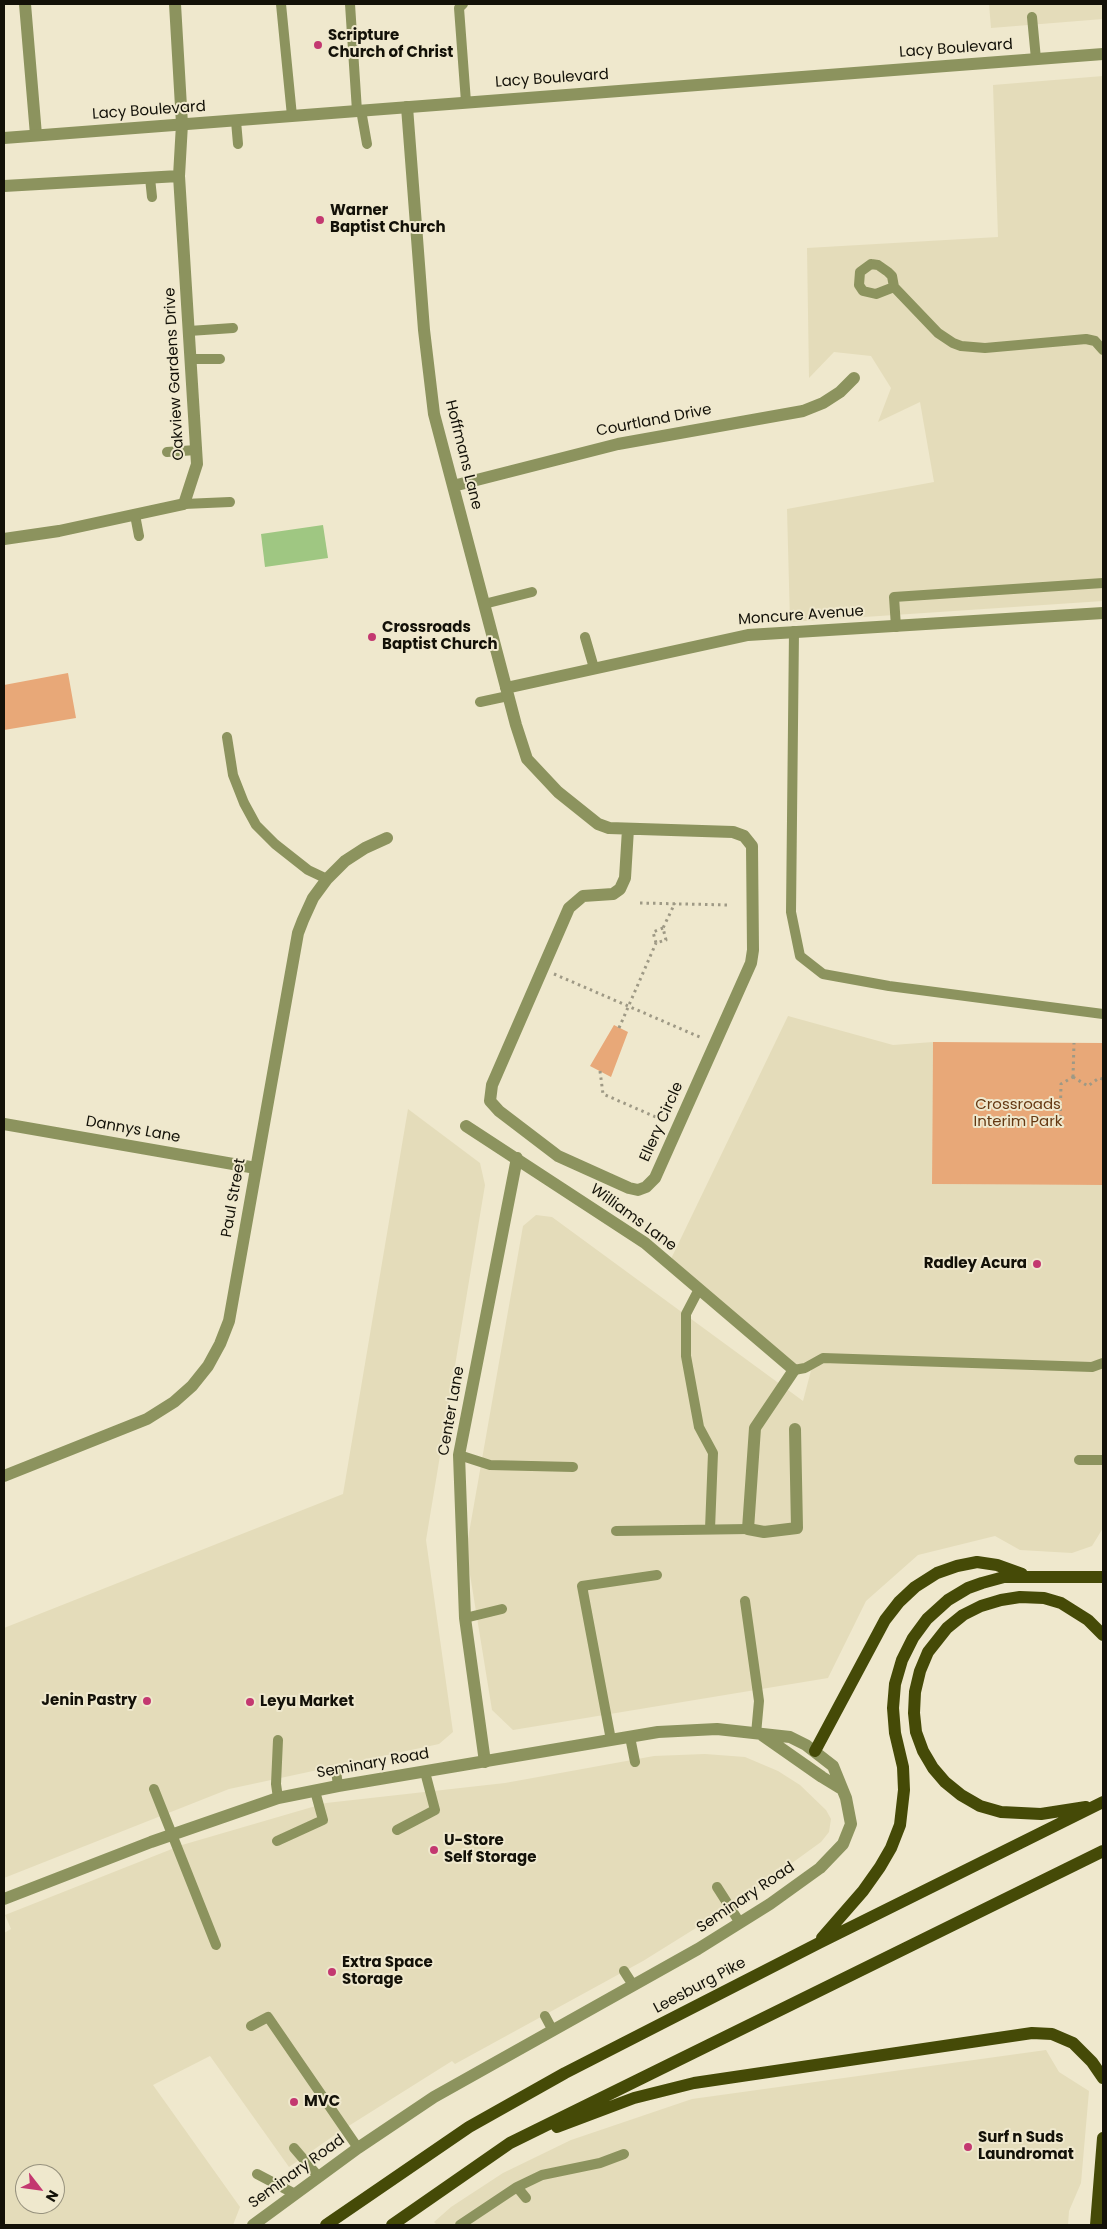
<!DOCTYPE html>
<style>
body{margin:0}
#map{position:relative;width:1107px;height:2229px;overflow:hidden;background:#efe8cd;font-family:Poppins,sans-serif}
canvas{display:block}
.frame{position:absolute;inset:0;border:5px solid #131108;pointer-events:none}
.north{position:absolute;left:15px;top:2164px;width:50px;height:50px;box-sizing:border-box;background:#efe8cd;border:1px solid #97927e;border-radius:50%;rotate:120deg;font-size:14px;font-weight:700;line-height:20px;text-align:center;color:#131108}
.north::after{content:'';display:block;margin:auto;width:18px;height:22px;background:#c33870;clip-path:polygon(50% 0,100% 100%,50% 72%,0 100%)}
</style>
<div id="map">
<canvas width="1107" height="2229"></canvas>
<div class="frame"></div>
<div class="north">N</div>
</div>
<script>
const c = document.querySelector('canvas').getContext('2d');
c.lineJoin = 'round';
function fillPath(path, color) { c.fillStyle = color; c.fill(path, 'evenodd'); }
const poly = rows => new Path2D(rows.map(r => 'M' + r).join(''));
function stroke(path, color, width, dash) { c.strokeStyle = color; c.lineWidth = width; c.lineCap = dash ? 'butt' : 'round'; c.setLineDash(dash || []); c.stroke(path); }
function drawText(font, color, halo, rows, align = 'center') {
  c.font = font + ' Poppins,sans-serif'; c.lineWidth = 4; c.setLineDash([]); c.textBaseline = 'middle'; c.strokeStyle = halo; c.fillStyle = color; for (const [text, x, y, turn = 0] of rows) {
    c.save(); c.translate(x, y); c.rotate((+turn || 0) * Math.PI / 180); c.textAlign = isNaN(turn) ? turn : align; if (halo) c.strokeText(text, 0, 0); c.fillText(text, 0, 0); c.restore();
  }
}
fillPath(poly([
 [989,4,1103,4,1103,19,991,28],
 [1103,76,1103,601,790,622,787,509,934,482,920,402,878,422,891,388,871,356,834,352,809,378,807,248,998,237,993,85],
 [788,1016,893,1045,933,1042,932,1184,1103,1185,1103,1528,1092,1546,1072,1553,1020,1550,995,1536,918,1555,866,1601,828,1678,513,1730,492,1710,466,1550,523,1226,536,1215,552,1217,803,1401,813,1363,794,1370,669,1263],
 [408,1109,480,1163,485,1185,426,1540,453,1732,439,1744,229,1789,4,1878,4,1628,343,1494],
 [705,1754,745,1757,778,1771,800,1785,826,1810,831,1819,829,1832,821,1842,741,1900,643,1961,455,2064,452,2061,339,2132,289,2167,210,2056,153,2085,240,2207,233,2225,4,2225,4,1933,11,1929,5,1915,182,1845,326,1803,505,1783,654,1756],
 [25,2174,55,2174,55,2204,25,2204],
 [1046,2050,1059,2072,1089,2091,1081,2183,1069,2211,1068,2225,437,2225,434,2222,451,2207,503,2173,571,2140,692,2099]
]), '#e4dcba');
fillPath(poly([
 [68,673,76,718,4,730,4,685],
 [614,1025,628,1032,611,1077,590,1066],
 [933,1042,1103,1043,1103,1185,932,1184]
]), '#e8a878');
fillPath(poly([
 [323,525,328,558,265,567,261,534]
]), '#9fc782');
stroke(poly([
 [640,903,729,905],
 [663,928,653,932,656,943,666,940,663,928,675,903],
 [554,974,702,1038],
 [619,1028,656,943],
 [600,1071,603,1094,665,1121],
 [1073,1077,1088,1086,1099,1078,1103,1079],
 [1073,1077,1074,1043],
 [1060,1124,1061,1084,1073,1077]
]), '#9e9985', 3, [2.5, 4]);
stroke(poly([
 [281,4,292,116],
 [350,4,357,111],
 [463,4,459,8,466,102],
 [1032,17,1036,59],
 [361,110,367,144],
 [236,121,238,144],
 [150,178,152,197],
 [871,264,878,265,888,272,892,276,894,287,876,294,863,291,859,285,860,272,871,264],
 [894,287,938,333,953,343,961,346,985,348,1086,339,1095,341,1103,350],
 [189,331,233,328],
 [191,359,220,359],
 [167,452,196,450],
 [184,504,230,502],
 [135,515,139,536],
 [484,604,532,592],
 [896,627,894,597,1103,583],
 [794,631,791,912,800,956,823,974,889,986,1103,1014],
 [585,637,594,668],
 [480,702,508,696],
 [227,737,233,775,244,803,256,825,275,844,308,870,327,879],
 [699,1289,686,1314,686,1356,699,1427,713,1453,710,1529],
 [794,1370,805,1368,823,1358,1092,1367,1103,1363],
 [459,1455,490,1465,573,1467],
 [1079,1460,1103,1460],
 [616,1531,748,1529],
 [745,1601,759,1701,756,1734],
 [465,1618,502,1609],
 [630,1737,635,1762],
 [278,1740,276,1784,278,1798],
 [611,1740,582,1586,657,1575],
 [336,1770,338,1786],
 [154,1789,216,1945],
 [397,1830,435,1810,425,1772],
 [277,1841,323,1820,315,1791],
 [717,1887,740,1923],
 [624,1971,633,1985],
 [545,2016,552,2029],
 [251,2026,268,2017,358,2148],
 [294,2148,318,2176],
 [257,2174,295,2194],
 [517,2187,526,2198],
 [460,2225,517,2187,542,2175,600,2163,624,2154]
]), '#8c935e', 10);
stroke(poly([
 [25,4,36,135],
 [407,107,424,330,434,414,516,725,527,759,558,792,598,824,609,828,733,832,744,836,752,846,753,950,751,963,655,1178,646,1187,638,1190,629,1188,558,1156,499,1111,490,1101,492,1085,569,908,583,896,613,894,620,889,625,878,628,829],
 [4,186,179,176],
 [453,486,618,444,803,411,823,403,840,392,854,378],
 [4,539,59,531,184,504,197,464,179,176,182,124,175,4],
 [506,688,748,635,1103,613],
 [4,1124,256,1168],
 [466,1126,645,1243,794,1370,755,1428,748,1529,764,1532,797,1528,795,1429],
 [4,1476,147,1419,174,1402,192,1386,208,1366,220,1344,229,1321,298,933,303,920,313,898,327,879,345,861,365,848,387,838],
 [485,1762,465,1618,459,1455,517,1158]
]), '#8c935e', 12);
stroke(poly([
 [4,138,1103,54],
 [762,1735,822,1777,840,1788],
 [4,1899,151,1842,278,1798,338,1786,658,1732,717,1729,790,1737,806,1745,833,1766,846,1798,851,1824,843,1844,820,1868,770,1904,698,1949,434,2097,358,2148,253,2225]
]), '#8c935e', 12);
stroke(poly([
 [815,1751,885,1620,899,1602,915,1587,937,1573,957,1566,977,1562,997,1565,1022,1574],
 [1086,1807,1041,1814,1001,1812,980,1806,961,1795,945,1782,933,1768,923,1751,916,1732,914,1713,915,1692,920,1671,928,1652,947,1628,963,1615,981,1606,1001,1600,1020,1597,1044,1598,1061,1603,1088,1620,1103,1635],
 [822,1938,863,1891,880,1867,891,1848,900,1825,904,1790,903,1767,895,1733,893,1708,895,1684,902,1660,913,1638,927,1619,948,1600,968,1588,982,1583,1004,1577,1103,1577],
 [557,2127,634,2098,694,2083,1032,2033,1052,2034,1073,2043,1092,2062,1103,2078],
 [326,2225,469,2127,565,2073,819,1943,1103,1802],
 [392,2225,510,2143,1103,1851],
 [1096,2225,1103,2138]
]), '#454a07', 12);
for (const [x, y, r, color] of [
 [318,45,5,"#c33870"],
 [320,220,5,"#c33870"],
 [372,637,5,"#c33870"],
 [1037,1264,5,"#c33870"],
 [147,1701,5,"#c33870"],
 [250,1702,5,"#c33870"],
 [434,1850,5,"#c33870"],
 [332,1972,5,"#c33870"],
 [294,2102,5,"#c33870"],
 [968,2147,5,"#c33870"]
]) { const dot = new Path2D(); dot.arc(x, y, r, 0, 2 * Math.PI); c.fillStyle = color; c.fill(dot); stroke(dot, '#efe8cd', 2); }
drawText('bold 15px', '#131108', '#efe8cd', [
 ["Scripture",328,36],
 ["Church of Christ",328,53],
 ["Warner",330,211],
 ["Baptist Church",330,228],
 ["Crossroads",382,628],
 ["Baptist Church",382,645],
 ["Radley Acura",1027,1264,"right"],
 ["Jenin Pastry",137,1701,"right"],
 ["Leyu Market",260,1702],
 ["U-Store",444,1841],
 ["Self Storage",444,1858],
 ["Extra Space",342,1963],
 ["Storage",342,1980],
 ["MVC",304,2102],
 ["Surf n Suds",978,2138],
 ["Laundromat",978,2155]
], 'left');
drawText('15px', '#131108', '#efe8cd', [
 ["Lacy Boulevard",956,49,-4],
 ["Lacy Boulevard",552,79,-4],
 ["Lacy Boulevard",149,111,-4],
 ["Oakview Gardens Drive",175,374,-93],
 ["Courtland Drive",654,421,-11],
 ["Hoffmans Lane",463,455,76],
 ["Moncure Avenue",801,616,-4],
 ["Ellery Circle",662,1122,-66],
 ["Dannys Lane",133,1130,10],
 ["Paul Street",234,1198,-80],
 ["Williams Lane",633,1218,36],
 ["Center Lane",452,1411,-80],
 ["Seminary Road",373,1764,-10],
 ["Seminary Road",746,1898,-34],
 ["Leesburg Pike",700,1986,-28],
 ["Seminary Road",297,2172,-36]
]);
drawText('15px', '#653913', '#efe8cd', [
 ["Crossroads",1018,1105],
 ["Interim Park",1018,1122]
]);
</script>
